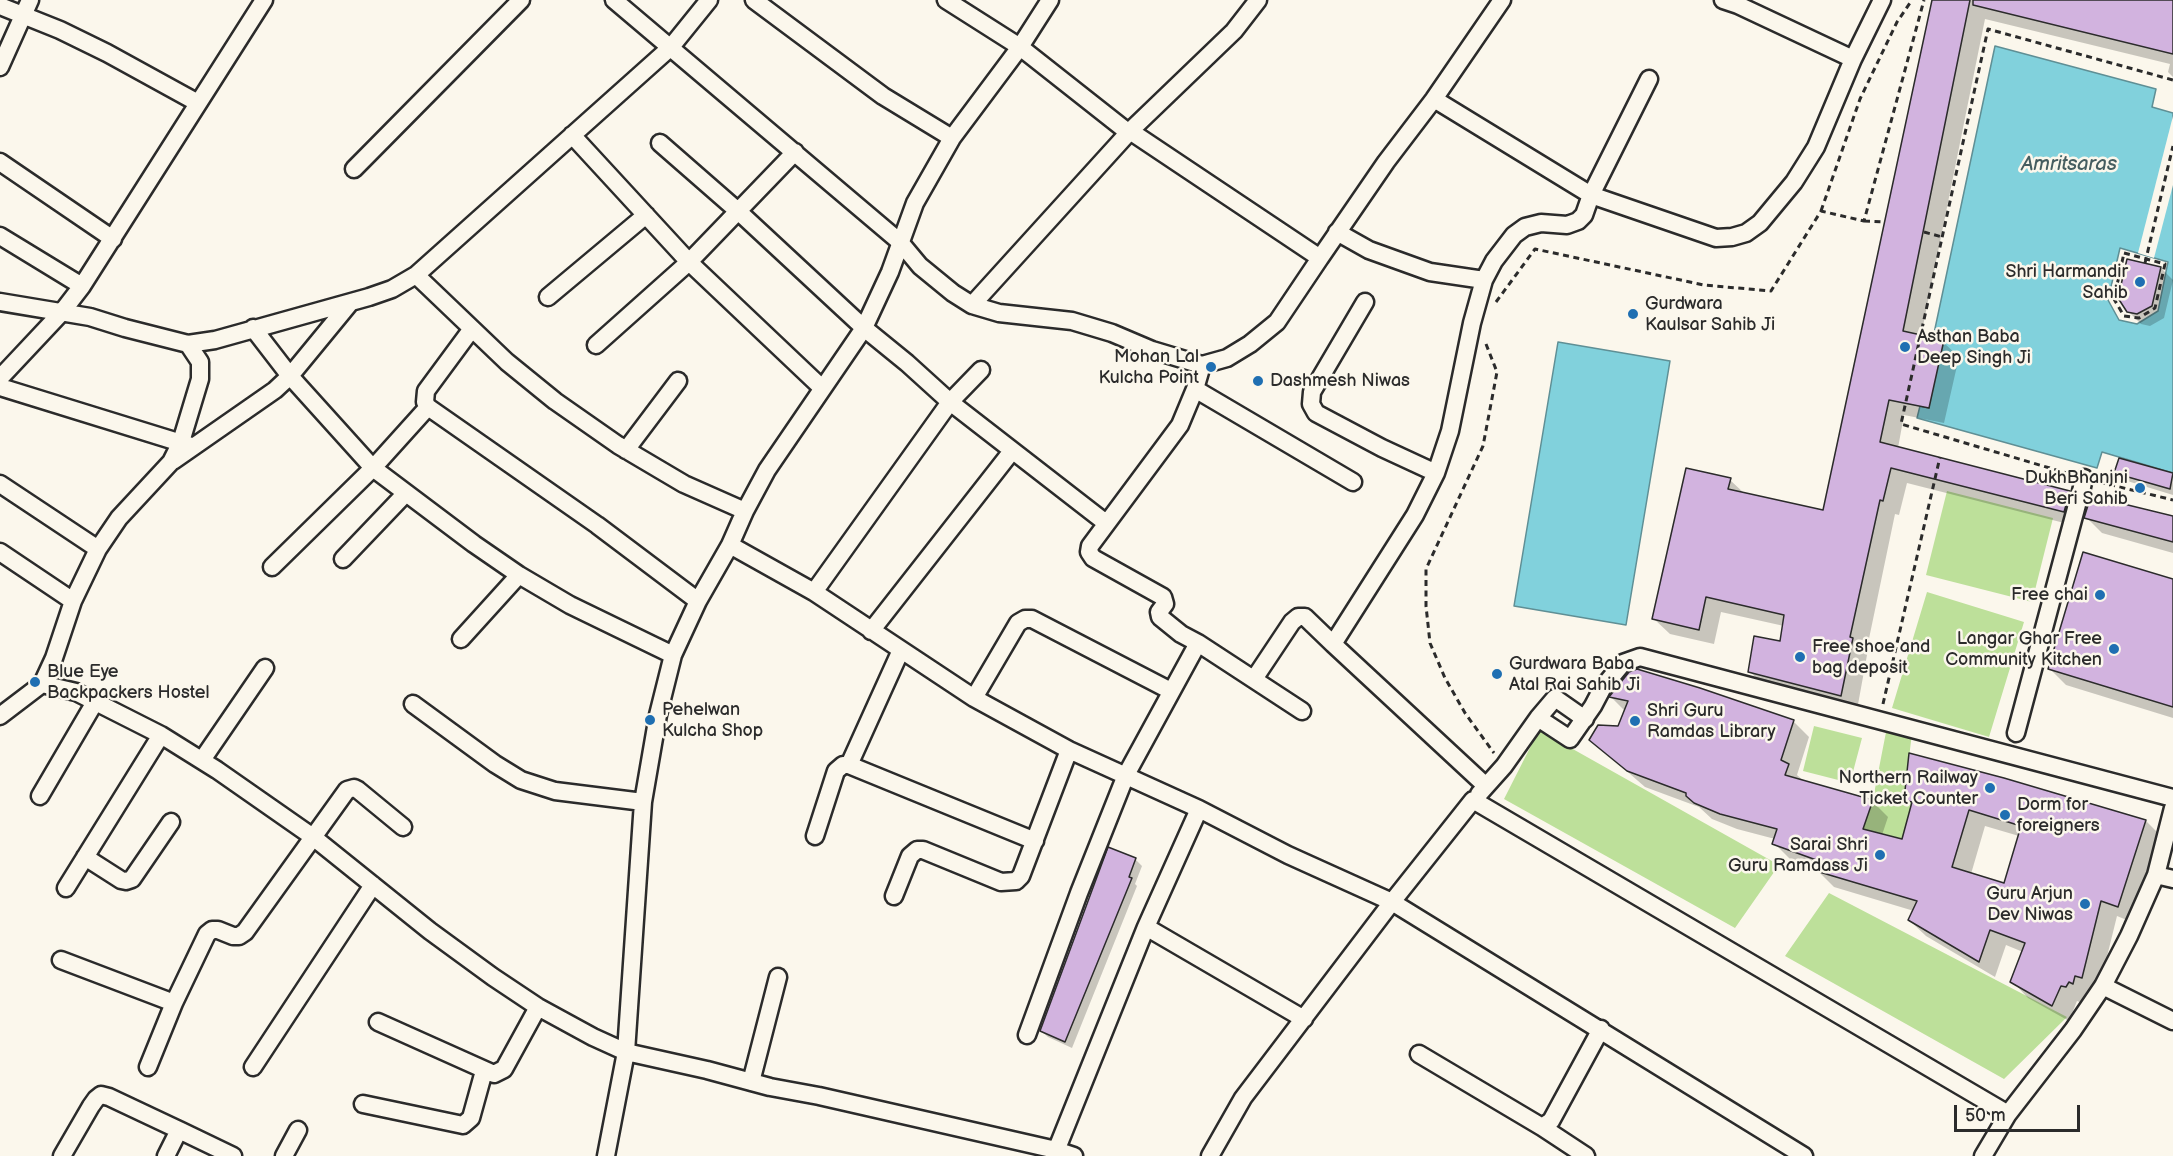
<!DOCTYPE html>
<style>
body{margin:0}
#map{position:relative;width:2173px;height:1156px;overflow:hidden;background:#fbf7ec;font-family:"Balsamiq Sans",sans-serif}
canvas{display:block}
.scale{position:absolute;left:1954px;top:1105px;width:126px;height:27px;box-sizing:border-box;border:3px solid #2b2b2b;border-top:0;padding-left:8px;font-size:18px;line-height:21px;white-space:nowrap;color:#2b2b2b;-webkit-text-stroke:4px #fbf7ec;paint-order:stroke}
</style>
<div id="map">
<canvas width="2173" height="1156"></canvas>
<div class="scale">50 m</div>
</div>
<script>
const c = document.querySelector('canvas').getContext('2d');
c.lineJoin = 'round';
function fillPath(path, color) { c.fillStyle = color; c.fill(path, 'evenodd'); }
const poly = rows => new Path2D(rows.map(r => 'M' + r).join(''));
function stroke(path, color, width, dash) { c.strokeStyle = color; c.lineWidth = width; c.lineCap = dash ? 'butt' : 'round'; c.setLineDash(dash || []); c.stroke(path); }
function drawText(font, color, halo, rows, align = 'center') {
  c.font = font + ' "Balsamiq Sans",sans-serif'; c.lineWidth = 5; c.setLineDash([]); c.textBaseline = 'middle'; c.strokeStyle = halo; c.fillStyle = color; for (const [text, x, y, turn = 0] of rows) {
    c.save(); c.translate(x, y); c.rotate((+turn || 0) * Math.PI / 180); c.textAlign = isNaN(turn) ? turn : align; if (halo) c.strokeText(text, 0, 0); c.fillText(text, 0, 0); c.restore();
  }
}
fillPath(poly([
 [1947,491,2053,518,2032,602,1926,575],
 [1927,592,2024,622,1989,737,1892,708],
 [1814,726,1862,738,1850,783,1803,771],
 [1887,727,1912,733,1904,799,1912,802,1900,850,1900,838,1863,829,1873,799],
 [1539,730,1779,865,1735,928,1504,799],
 [1829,893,2067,1017,2004,1079,1785,956]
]), '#bde09a');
const water = poly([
 [1995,46,2156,89,2152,107,2173,113,2173,473,2102,452,2097,468,1917,418,1920,406,1929,408,1933,338,1995,46],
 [2120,248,2168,262,2158,311,2137,324,2119,320,2108,300,2120,248],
 [1558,342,1670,361,1626,625,1514,606,1558,342]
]);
fillPath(water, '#81d1dc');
stroke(water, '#5f8f95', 1.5);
fillPath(poly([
 [2173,116,2173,185,2154,258,2138,253]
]), '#fbf7ec');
fillPath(poly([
 [1934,0,2173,0,2173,77,2168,72,2170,64,1985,19,1921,336,1943,342,1959,357,1944,423,1904,415,1898,448,2070,492,2085,508,2080,527,1907,483,1899,515,1895,514,1866,653,1867,655,1857,710,1766,687,1750,672,1781,643,1784,626,1721,612,1714,644,1670,634,1654,619,1730,480,1745,494,1824,512],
 [2161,268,2173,280,2164,318,2150,326,2141,324,2128,311],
 [2120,459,2173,474,2173,495,2124,480,2116,472],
 [2086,517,2173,518,2173,553,2102,533],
 [2173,581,2173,718,2066,685,2050,669],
 [1611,697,1793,721,1809,737,1797,775,1805,782,1872,801,1888,817,1882,835,1904,840,1912,806,1905,799,2146,821,2162,837,2134,923,2117,916,2098,993,2090,999,2085,997,2082,1003,2077,1001,2069,1021,2028,998,2012,981,2023,952,2006,945,1995,977,1926,936,1909,920,1914,911,1834,887,1817,870,1791,860,1774,843,1775,839,1737,829,1712,819,1699,807,1645,787,1591,740,1619,728,1625,711],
 [1985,826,2019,836,2005,885,1971,874],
 [1135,859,1142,866,1135,884,1137,886,1072,1048,1048,1037,1041,1031]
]), '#0003');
const building = poly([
 [1932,0,1970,0,1903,331,1944,340,1929,408,1889,400,1880,442,2070,491,2064,512,1891,468,1883,501,1880,500,1850,637,1853,638,1841,696,1748,672,1754,636,1780,641,1784,615,1706,597,1699,630,1652,619,1686,468,1731,478,1728,489,1823,510,1932,0],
 [1973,0,2173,0,2173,54,1973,5,1973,0],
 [2127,259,2161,267,2152,306,2137,314,2127,312,2118,298,2127,259],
 [2119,458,2173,473,2170,489,2114,473,2119,458],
 [2091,496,2173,516,2173,542,2084,518,2091,496],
 [2083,552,2173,579,2173,707,2048,669,2083,552],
 [1637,669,1700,688,1794,720,1781,760,1789,764,1785,775,1873,800,1863,829,1902,839,1912,802,1904,800,1909,753,2004,778,2146,820,2118,907,2101,901,2082,978,2075,976,2073,984,2069,982,2066,987,2061,986,2052,1006,2010,982,2025,943,1990,930,1979,962,1908,920,1917,901,1816,871,1819,861,1772,844,1777,829,1720,814,1694,803,1686,796,1686,793,1627,771,1589,740,1598,725,1618,726,1628,701,1609,697,1629,672,1637,669],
 [1969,810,2021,826,2004,883,1952,867,1969,810],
 [1108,847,1136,858,1129,877,1132,878,1065,1042,1040,1031,1108,847]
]);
fillPath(building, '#d2b3df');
stroke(building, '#2b2b2b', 1.5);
const minor = poly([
 [614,0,900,242,920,266,953,293,972,305,1130,131,1234,31,1258,0],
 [754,0,883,96,952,138],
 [946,0,1020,47,1124,129,1130,131,1320,258,1386,162,1434,99,1502,0],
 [1050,0,1020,47,952,138,915,203,890,272,864,328,767,470,745,511,730,545,814,592,974,698,1069,750,1199,809,1288,855,1392,902,1804,1156],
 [1723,0,1738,5,1853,59],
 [0,6,60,30,107,53,198,103],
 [0,67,30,0],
 [1434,99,1591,195,1649,79],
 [572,135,689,262,596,345],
 [660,143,739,212,864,328,907,363,950,402,1106,523],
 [795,152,689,262,822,388],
 [0,162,113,239],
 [354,169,521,0],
 [1337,232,1369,250,1430,272,1484,280],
 [0,236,82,286],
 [416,275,671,47,709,0],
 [548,297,646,215],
 [0,302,90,317,125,328,188,344,215,340,369,297,392,289,416,275,507,362,555,401,618,445,684,484,745,511],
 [1365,302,1312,392,1311,404,1316,413,1382,448,1436,473],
 [972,305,999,313,1072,321,1112,333,1152,350,1202,365,1227,358,1250,344,1277,322,1320,258],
 [253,328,290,376,373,468,474,544,519,575,570,605,673,655],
 [0,378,62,312,82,286,264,0],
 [0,387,191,446],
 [1195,389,1353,482],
 [428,407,597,525,698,601],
 [626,450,678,381],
 [173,461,275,390,290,376,350,303],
 [0,484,98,549],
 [2080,496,2084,478],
 [0,552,73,601],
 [343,559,406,493],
 [272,567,373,468,428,407,425,402,426,391,471,330],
 [814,592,950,402,981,370],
 [871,631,1012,451],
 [461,639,519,575],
 [1198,643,1181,634,1160,617,1159,612,1165,604,1163,597,1093,558,1089,552,1090,546,1180,425,1195,389,1202,365],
 [901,650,849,765,1035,841],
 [1254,679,1292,622,1298,617,1305,617,1333,644],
 [42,684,76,692,161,735,217,770,313,837,430,931,493,977,538,1007,593,1037,626,1052,707,1070,770,1087,819,1096,1056,1150,1074,1156],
 [974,698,1018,623,1025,619,1032,619,1171,691],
 [413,704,495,764,521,780,555,791,643,802],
 [0,716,42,684,54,658,73,601,98,549,119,518,171,462,181,442,200,379,200,362,188,344],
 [1538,718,1555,698,1585,719],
 [2016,733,2078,501],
 [202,760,265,668],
 [1486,786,1333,644,1415,515,1436,473,1450,431,1472,323,1484,280,1494,261,1514,235,1525,227,1541,223,1567,225,1578,221,1584,215,1591,195,1716,238,1732,237,1746,233,1760,223,1794,182,1816,147,1853,59,1882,0],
 [1479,794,1504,766,1538,718,1570,739,1593,706,1603,687,1623,663,1640,657,2173,798],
 [40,796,95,702],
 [815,836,836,771,843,765,849,765],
 [85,857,121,880,126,881,132,879,171,822],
 [2156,875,2173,808],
 [66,888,161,735],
 [894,896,910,856,917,850,923,850,1001,882,1016,881,1021,876,1069,750],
 [1146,927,1304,1019],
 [61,960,174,1003],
 [2103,986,2173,1021],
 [378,1022,494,1074,504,1069,538,1007],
 [1027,1035,1079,893,1126,775,1198,643,1302,711],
 [1419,1054,1542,1127,1551,1121,1601,1029],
 [148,1067,174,1003,207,934,212,930,218,930,233,936,239,936,245,932,347,790,354,788,358,790,403,827],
 [253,1067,373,885],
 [751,1082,778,977],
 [363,1104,463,1125,471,1118,484,1071],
 [2008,1114,2073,1030,2103,986,2129,936,2156,875,2173,879],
 [1542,1127,1586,1156],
 [179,1130,233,1156],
 [62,1156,91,1106,96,1099,101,1095,109,1097,179,1130,166,1156],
 [284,1156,298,1130],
 [606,1156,626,1052,643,802,658,715,673,655,698,601,730,545],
 [1054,1156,1146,927,1199,809],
 [1210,1156,1243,1098,1392,902,1473,800,2008,1114,1983,1156]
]);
stroke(minor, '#2b2b2b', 21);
stroke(poly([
 [1821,211,1860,99,1897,22,1912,0],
 [1864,221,1885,222],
 [1924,232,1942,237],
 [2124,253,2165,264,2155,308,2139,318,2124,316,2114,299,2124,253],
 [2145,263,2173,146],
 [1496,302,1535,249,1704,285,1771,291,1821,211,1864,221,1924,0],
 [1486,344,1497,372,1483,446,1426,569,1426,606,1430,643,1445,678,1465,713,1494,753],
 [2070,474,1901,424,1988,29,2173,80],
 [2099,482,2173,500],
 [1883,704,1940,457]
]), '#2b2b2b', 3, [6, 4.5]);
stroke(minor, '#fbf7ec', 16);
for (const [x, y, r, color] of [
 [2140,282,6,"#1f6fb2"],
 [1633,314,6,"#1f6fb2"],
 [1905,347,6,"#1f6fb2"],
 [1211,367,6,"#1f6fb2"],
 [1258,381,6,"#1f6fb2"],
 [2140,488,6,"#1f6fb2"],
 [2100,595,6,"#1f6fb2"],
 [2114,649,6,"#1f6fb2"],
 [1800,657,6,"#1f6fb2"],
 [1497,674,6,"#1f6fb2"],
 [35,682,6,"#1f6fb2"],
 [650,720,6,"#1f6fb2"],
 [1635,721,6,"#1f6fb2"],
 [1990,788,6,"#1f6fb2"],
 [2005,815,6,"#1f6fb2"],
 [1880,855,6,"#1f6fb2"],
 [2085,904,6,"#1f6fb2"]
]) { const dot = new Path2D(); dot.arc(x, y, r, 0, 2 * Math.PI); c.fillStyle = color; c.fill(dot); stroke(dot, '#fbf7ec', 2); }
drawText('18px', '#2b2b2b', '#fbf7ec', [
 ["Shri Harmandir",2128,272,"right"],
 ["Sahib",2128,293,"right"],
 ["Gurdwara",1645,304],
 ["Kaulsar Sahib Ji",1645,325],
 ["Asthan Baba",1917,337],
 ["Deep Singh Ji",1917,358],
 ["Mohan Lal",1199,357,"right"],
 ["Kulcha Point",1199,378,"right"],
 ["Dashmesh Niwas",1270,381],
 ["DukhBhanjni",2128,478,"right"],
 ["Beri Sahib",2128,499,"right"],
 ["Free chai",2088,595,"right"],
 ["Langar Ghar Free",2102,639,"right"],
 ["Community Kitchen",2102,660,"right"],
 ["Free shoe and",1812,647],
 ["bag deposit",1812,668],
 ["Gurdwara Baba",1509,664],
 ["Atal Rai Sahib Ji",1509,685],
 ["Blue Eye",47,672],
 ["Backpackers Hostel",47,693],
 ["Pehelwan",662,710],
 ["Kulcha Shop",662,731],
 ["Shri Guru",1647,711],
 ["Ramdas Library",1647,732],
 ["Northern Railway",1978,778,"right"],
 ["Ticket Counter",1978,799,"right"],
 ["Dorm for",2017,805],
 ["foreigners",2017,826],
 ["Sarai Shri",1868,845,"right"],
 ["Guru Ramdass Ji",1868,866,"right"],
 ["Guru Arjun",2073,894,"right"],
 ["Dev Niwas",2073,915,"right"]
], 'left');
drawText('italic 20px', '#455d60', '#fbf7ec', [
 ["Amritsaras",2069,165]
]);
</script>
